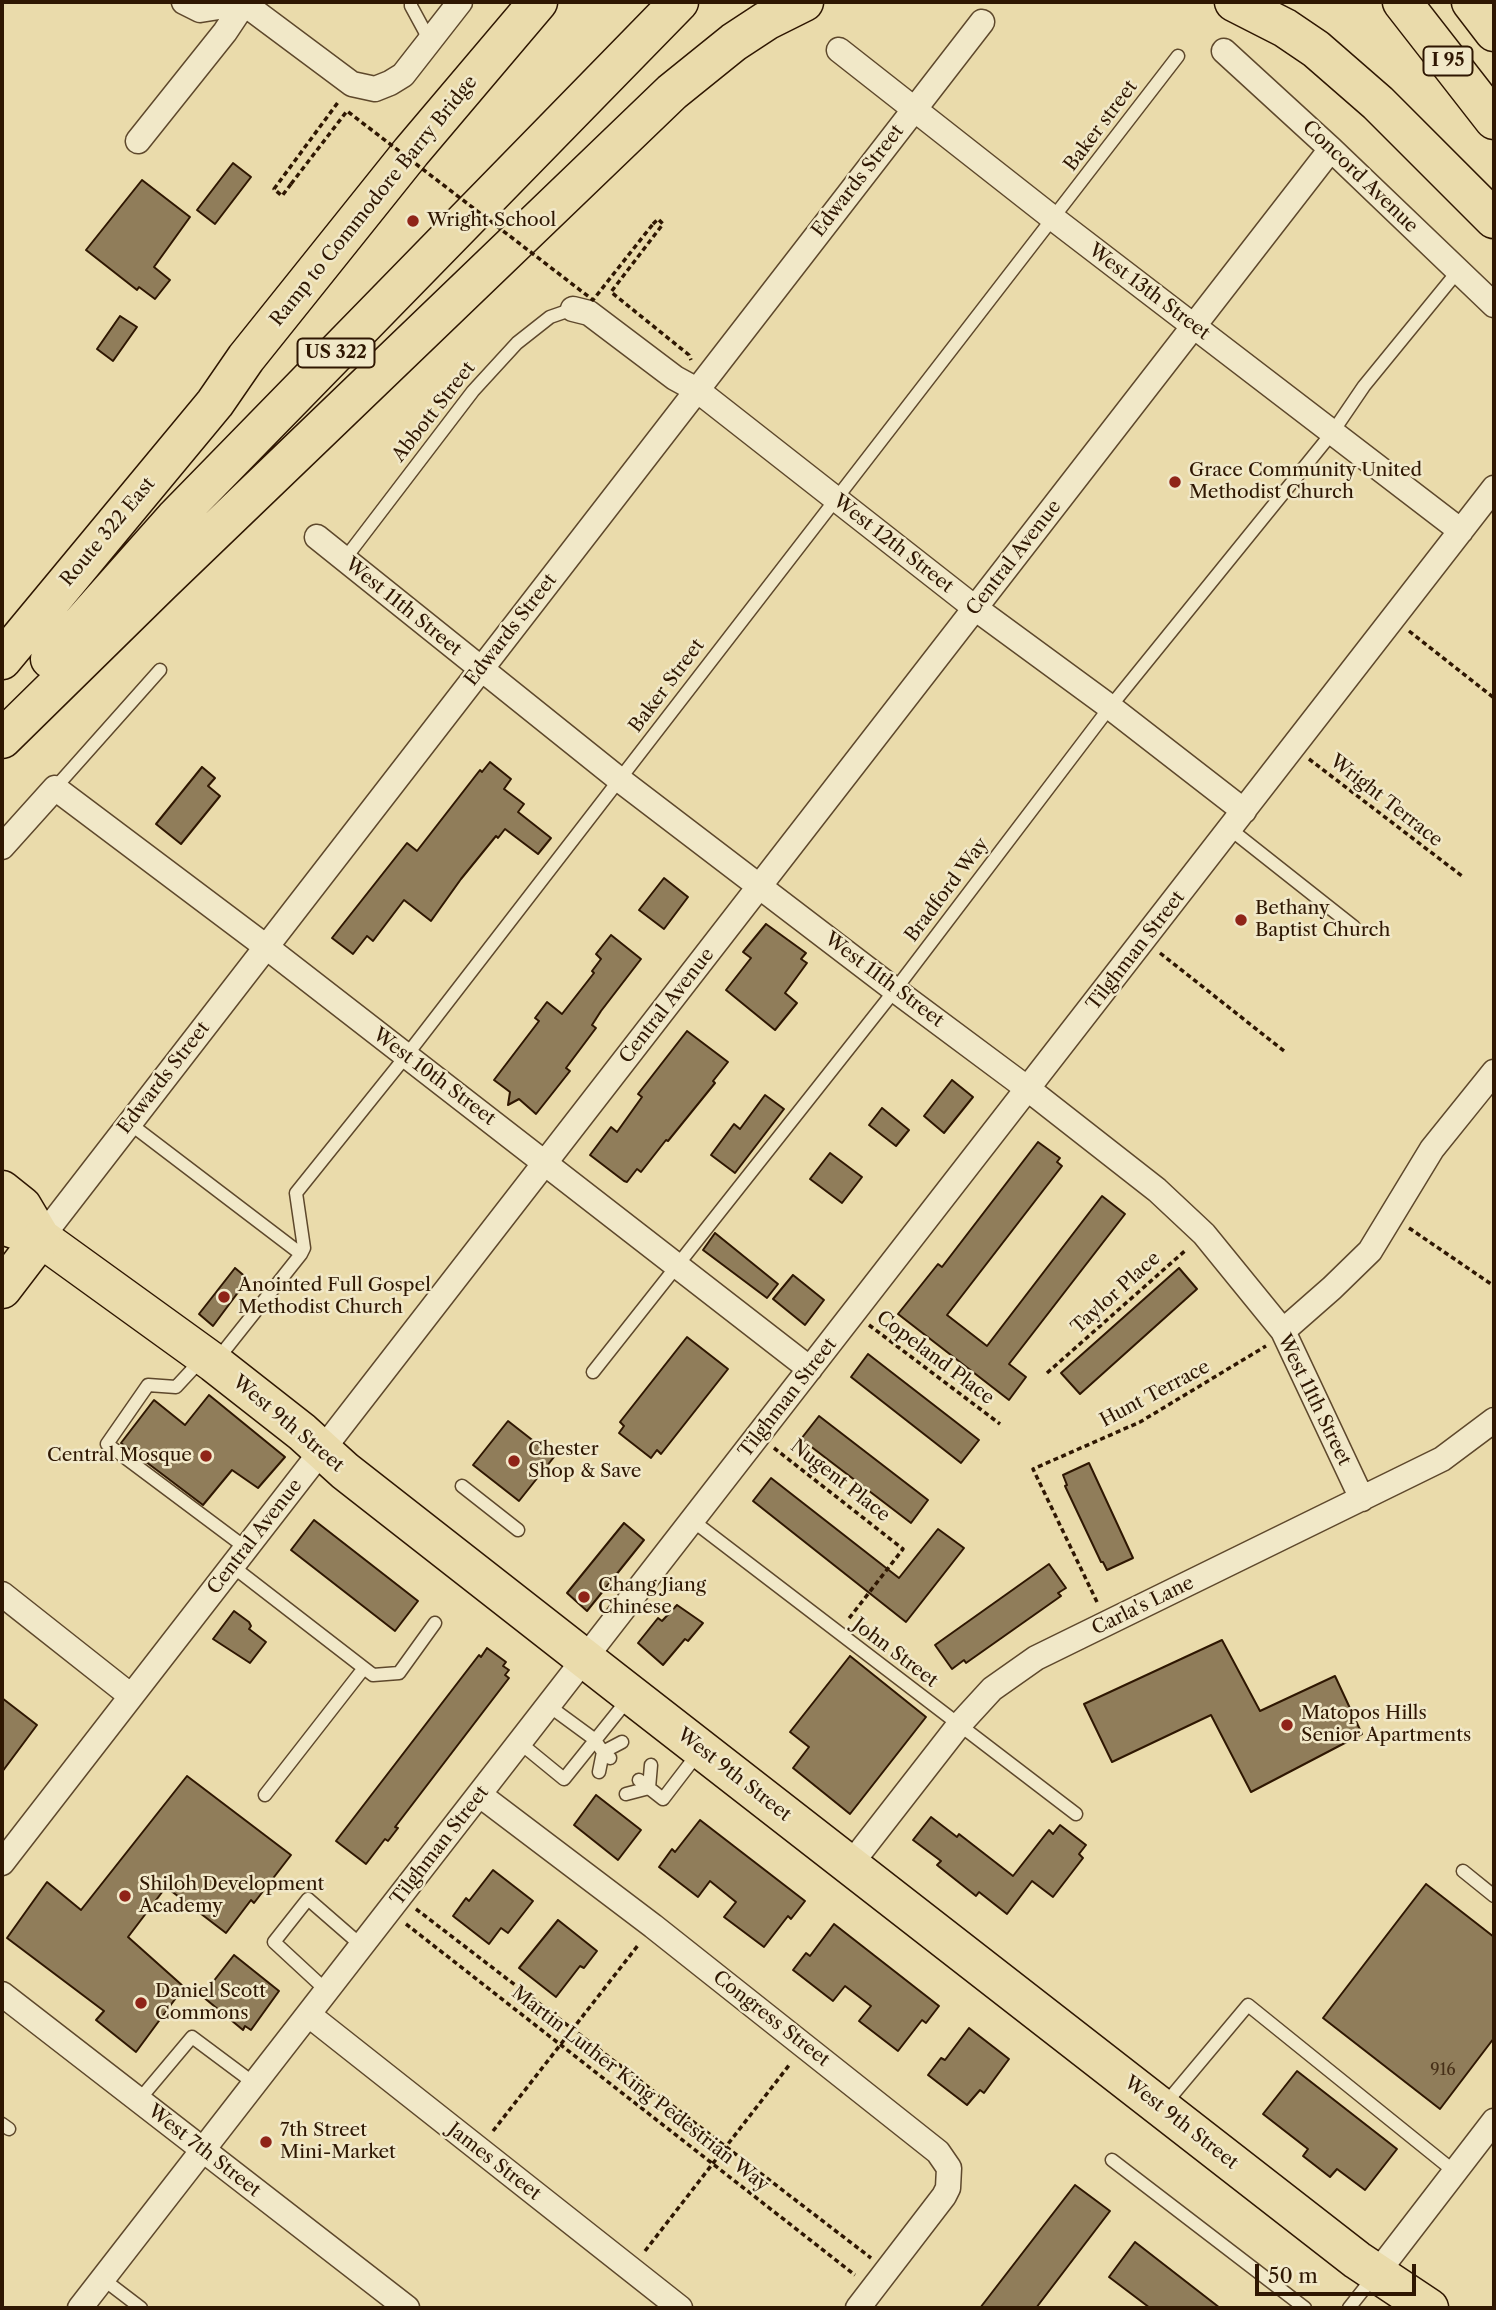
<!DOCTYPE html>
<style>
body{margin:0}
#map{position:relative;width:1496px;height:2310px;overflow:hidden;background:#eadbab;font-family:"Libre Caslon Text",serif}
canvas{display:block}
.frame{position:absolute;inset:0;border:4px solid #2f1702;pointer-events:none}
.scale{position:absolute;left:1255px;top:2264px;width:161px;height:32px;box-sizing:border-box;border:4px solid #2f1702;border-top:0;padding-left:9px;font-size:21px;line-height:24px;white-space:nowrap;color:#2f1702;-webkit-text-stroke:5px #f1e8c8;paint-order:stroke}
</style>
<div id="map">
<canvas width="1496" height="2310"></canvas>
<div class="frame"></div>
<div class="scale">50 m</div>
</div>
<script>
const c = document.querySelector('canvas').getContext('2d');
c.lineJoin = 'round';
function fillPath(path, color) { c.fillStyle = color; c.fill(path, 'evenodd'); }
const poly = rows => new Path2D(rows.map(r => 'M' + r).join(''));
function stroke(path, color, width, dash) { c.strokeStyle = color; c.lineWidth = width; c.lineCap = dash ? 'butt' : 'round'; c.setLineDash(dash || []); c.stroke(path); }
function drawText(font, color, halo, rows, align = 'center') {
  c.font = font + ' "Libre Caslon Text",serif'; c.lineWidth = 5; c.setLineDash([]); c.textBaseline = 'middle'; c.strokeStyle = halo; c.fillStyle = color; for (const [text, x, y, turn = 0] of rows) {
    c.save(); c.translate(x, y); c.rotate((+turn || 0) * Math.PI / 180); c.textAlign = isNaN(turn) ? turn : align; if (halo) c.strokeText(text, 0, 0); c.fillText(text, 0, 0); c.restore();
  }
}
const building = poly([
 [233,163,251,177,215,224,197,210,233,163],
 [142,180,190,217,154,267,170,280,155,299,139,287,137,290,86,250,142,180],
 [120,316,137,327,113,361,97,349,120,316],
 [490,762,511,779,504,789,524,804,518,812,551,838,538,854,505,829,498,838,496,836,461,879,431,921,404,900,373,941,367,936,353,954,332,938,407,843,417,851,480,770,482,772,490,762],
 [202,767,215,778,208,786,220,796,181,844,156,824,202,767],
 [664,878,688,897,664,929,639,910,664,878],
 [766,924,806,953,801,959,807,963,785,993,797,1003,775,1030,726,990,751,958,743,952,766,924],
 [611,935,641,959,601,1011,592,1025,596,1028,566,1068,570,1071,536,1114,519,1099,508,1105,510,1092,494,1080,539,1021,535,1018,547,1002,562,1014,594,973,592,971,601,959,596,954,611,935],
 [687,1031,728,1062,713,1081,715,1083,668,1141,666,1140,641,1172,637,1169,627,1182,624,1181,590,1155,611,1127,617,1132,642,1097,638,1094,687,1031],
 [952,1080,973,1097,944,1133,924,1116,952,1080],
 [765,1095,784,1109,735,1173,711,1155,734,1124,740,1129,765,1095],
 [882,1108,909,1130,896,1146,869,1125,882,1108],
 [1038,1142,1060,1158,1057,1162,1062,1166,947,1315,987,1346,1102,1196,1125,1214,1009,1364,1026,1377,1009,1400,898,1314,938,1264,942,1267,1038,1142],
 [830,1153,862,1177,842,1203,810,1179,830,1153],
 [715,1233,778,1284,767,1298,703,1250,715,1233],
 [235,1268,248,1279,213,1326,199,1314,235,1268],
 [1179,1268,1197,1289,1080,1394,1061,1373,1179,1268],
 [793,1275,824,1300,805,1325,773,1299,793,1275],
 [687,1337,728,1369,661,1454,657,1450,651,1458,619,1433,624,1426,620,1422,687,1337],
 [868,1354,979,1440,961,1463,851,1377,868,1354],
 [209,1395,285,1457,258,1488,232,1470,203,1505,121,1443,154,1400,185,1425,209,1395],
 [819,1416,928,1500,911,1523,801,1439,819,1416],
 [508,1421,554,1457,519,1501,473,1465,508,1421],
 [1089,1463,1133,1558,1107,1570,1103,1562,1101,1562,1065,1486,1067,1485,1063,1475,1089,1463],
 [771,1478,899,1578,938,1529,964,1548,906,1622,753,1501,771,1478],
 [314,1520,418,1601,395,1631,291,1550,314,1520],
 [624,1523,644,1540,587,1611,567,1593,624,1523],
 [1049,1564,1066,1588,1058,1593,1061,1596,966,1663,964,1660,952,1669,935,1645,1049,1564],
 [677,1605,703,1623,688,1641,685,1639,663,1665,638,1643,658,1618,662,1621,677,1605],
 [234,1611,249,1622,251,1626,249,1629,266,1642,250,1663,213,1639,234,1611],
 [1222,1640,1260,1711,1335,1676,1362,1734,1251,1792,1211,1715,1112,1762,1084,1704,1222,1640],
 [487,1648,506,1662,503,1666,509,1670,505,1675,509,1678,395,1827,398,1828,388,1841,385,1839,366,1864,336,1841,479,1655,481,1657,487,1648],
 [850,1656,926,1717,850,1814,793,1768,809,1747,790,1732,850,1656],
 [2,1698,37,1725,2,1772,2,1698],
 [187,1776,291,1855,254,1903,251,1900,226,1933,166,1887,128,1937,184,1987,136,2052,96,2020,104,2011,7,1938,47,1882,81,1910,187,1776],
 [596,1795,641,1830,618,1860,574,1825,596,1795],
 [931,1817,957,1837,959,1834,1013,1876,1049,1830,1053,1834,1060,1825,1086,1845,1079,1854,1083,1858,1053,1897,1032,1881,1007,1914,979,1892,976,1896,937,1865,941,1861,913,1840,931,1817],
 [700,1820,805,1901,791,1919,788,1916,764,1947,724,1917,736,1902,710,1881,698,1897,659,1867,672,1849,675,1852,700,1820],
 [493,1870,533,1901,508,1933,501,1928,489,1944,453,1916,466,1898,469,1901,493,1870],
 [1426,1884,1494,1937,1494,2038,1440,2109,1323,2018,1426,1884],
 [558,1920,597,1951,584,1968,580,1966,556,1997,519,1968,558,1920],
 [834,1924,939,2006,926,2023,922,2020,898,2051,859,2021,871,2006,845,1986,833,2001,793,1970,806,1953,810,1956,834,1924],
 [234,1955,279,1991,251,2030,245,2026,243,2030,202,1996,234,1955],
 [969,2028,1009,2059,984,2093,980,2090,967,2105,928,2075,941,2058,945,2060,969,2028],
 [1297,2071,1397,2149,1365,2190,1337,2169,1330,2177,1303,2156,1308,2149,1263,2114,1297,2071],
 [1075,2185,1110,2211,1036,2308,980,2308,1075,2185],
 [1135,2242,1220,2308,1150,2308,1109,2277,1135,2242]
]);
fillPath(building, '#907d5a');
stroke(building, '#2f1702', 2);
const service = poly([
 [411,2,411,6,430,41],
 [344,560,473,391,517,343,550,317,573,309],
 [55,788,160,670],
 [1230,829,1354,927],
 [129,1123,301,1254],
 [202,1359,176,1387,148,1385,107,1444,246,1548],
 [216,1361,301,1254,304,1248,296,1193,406,1056,1178,56],
 [593,1372,895,990,1110,707,1332,433,1364,386,1458,271],
 [462,1486,518,1530],
 [693,1521,1076,1814],
 [232,1566,373,1675,399,1673,435,1623],
 [549,1706,594,1739,603,1752,622,1742],
 [520,1743,564,1779,629,1698],
 [599,1772,603,1752,610,1758],
 [639,1780,649,1788,651,1765],
 [626,1794,649,1788,663,1799,699,1752],
 [265,1795,364,1668],
 [1463,1871,1494,1896],
 [327,1991,274,1942,308,1899,362,1946],
 [139,2100,192,2037,255,2084],
 [1165,2104,1248,2005,1455,2172],
 [2,2124,9,2129],
 [1112,2160,1305,2308],
 [103,2279,141,2308],
 [1349,2308,1375,2275]
]);
const minor = poly([
 [184,2,200,10,244,3],
 [242,2,352,84,375,89,390,83,403,75,460,2],
 [839,50,1054,219,1461,531],
 [1224,51,1331,149,1494,305],
 [138,141,225,32,245,2],
 [573,309,589,313,675,378,697,390,975,608,1110,707,1244,811],
 [317,537,620,780,895,990,1028,1089,1157,1190,1204,1234,1283,1331,1362,1499],
 [2,847,55,788,265,946,810,1369],
 [41,1238,982,22],
 [1283,1331,1332,1288,1370,1251,1432,1149,1494,1072],
 [2,1594,131,1696],
 [480,1795,653,1926,938,2152,949,2168,948,2188,944,2196,858,2308],
 [2,1863,1331,149],
 [850,1865,959,1725,992,1689,1036,1658,1442,1459,1494,1420],
 [2,1994,407,2308],
 [309,2015,680,2308],
 [1377,2273,1494,2121],
 [80,2308,1494,488]
]);
const primary = poly([
 [2,1190,22,1206,41,1238],
 [2,1225,41,1238,214,1363,302,1432,345,1471,612,1680,1357,2260,1429,2308]
]);
const motorway = poly([
 [1234,2,1285,28,1316,49,1378,103,1494,219],
 [1402,2,1494,120],
 [1471,2,1494,32],
 [50,659,175,518,679,2],
 [2,660,215,403,246,358,411,152,538,2],
 [2,739,161,583,672,92,734,42,766,21,804,2],
 [2,1289,41,1238]
]);
stroke(service, '#5e482c', 15);
stroke(minor, '#5e482c', 27);
stroke(primary, '#2f1702', 41);
stroke(motorway, '#2f1702', 41);
stroke(poly([
 [291,184,282,196,274,189,339,101],
 [653,224,658,219,663,224,611,292,689,355,691,360],
 [1409,631,1494,698],
 [1309,759,1462,876],
 [1160,953,1284,1051],
 [1409,1228,1494,1286],
 [869,1325,1000,1424],
 [1047,1373,1187,1249],
 [774,1448,903,1549,847,1621],
 [1097,1602,1033,1469,1140,1422,1266,1346],
 [416,1909,871,2258],
 [406,1924,855,2275],
 [493,2131,639,1944],
 [645,2251,790,2064]
]), '#2f1702', 3.5, [5, 3.5]);
stroke(service, '#f1e8c8', 12);
stroke(minor, '#f1e8c8', 24);
stroke(primary, '#eadbab', 38);
stroke(motorway, '#eadbab', 38);
stroke(poly([
 [291,184,347,111,593,300,653,224]
]), '#2f1702', 3.5, [5, 3.5]);
for (const [x, y, r, color] of [
 [413,221,7,"#8f2418"],
 [1175,482,7,"#8f2418"],
 [1241,920,7,"#8f2418"],
 [224,1297,7,"#8f2418"],
 [206,1456,7,"#8f2418"],
 [514,1461,7,"#8f2418"],
 [584,1597,7,"#8f2418"],
 [1287,1725,7,"#8f2418"],
 [125,1896,7,"#8f2418"],
 [141,2003,7,"#8f2418"],
 [266,2142,7,"#8f2418"]
]) { const dot = new Path2D(); dot.arc(x, y, r, 0, 2 * Math.PI); c.fillStyle = color; c.fill(dot); stroke(dot, '#f1e8c8', 2.5); }
drawText('16px', '#473018', null, [
 ["916",1443,2070]
]);
for (const [x, y, w] of [
 [1448,61,49],
 [336,353,77]
]) { const box = new Path2D(); box.roundRect(x - w / 2, y - 14.5, w, 29, 5); c.fillStyle = '#f1e8c8'; c.fill(box); stroke(box, '#2f1702', 2); }
drawText('bold 18px', '#2f1702', null, [
 ["I 95",1448,61],
 ["US 322",336,353]
]);
drawText('19px', '#2f1702', '#f1e8c8', [
 ["Baker street",1101,126,-53],
 ["Concord Avenue",1360,177,44],
 ["Edwards Street",858,181,-52],
 ["Ramp to Commodore Barry Bridge",374,201,-51],
 ["West 13th Street",1149,292,37],
 ["Abbott Street",434,412,-52],
 ["Route 322 East",108,532,-50],
 ["West 12th Street",893,544,38],
 ["Central Avenue",1014,558,-52],
 ["West 11th Street",403,607,39],
 ["Edwards Street",511,630,-52],
 ["Baker Street",667,686,-53],
 ["Wright Terrace",1386,801,38],
 ["Bradford Way",947,890,-53],
 ["Tilghman Street",1136,951,-52],
 ["West 11th Street",884,980,37],
 ["Central Avenue",667,1006,-52],
 ["West 10th Street",434,1077,37],
 ["Edwards Street",164,1078,-52],
 ["Taylor Place",1116,1293,-42],
 ["Copeland Place",935,1358,37],
 ["Hunt Terrace",1155,1394,-28],
 ["Tilghman Street",788,1398,-52],
 ["West 11th Street",1314,1400,64],
 ["West 9th Street",288,1424,40],
 ["Nugent Place",840,1481,38],
 ["Central Avenue",255,1537,-52],
 ["Carla's Lane",1143,1606,-26],
 ["John Street",895,1653,37],
 ["West 9th Street",734,1775,38],
 ["Tilghman Street",440,1846,-52],
 ["Congress Street",771,2019,38],
 ["Martin Luther King Pedestrian Way",640,2089,38],
 ["West 9th Street",1181,2123,38],
 ["West 7th Street",204,2151,38],
 ["James Street",494,2162,38]
]);
drawText('19px', '#2f1702', '#f1e8c8', [
 ["Wright School",427,221],
 ["Grace Community United",1189,471],
 ["Methodist Church",1189,493],
 ["Bethany",1255,909],
 ["Baptist Church",1255,931],
 ["Anointed Full Gospel",238,1286],
 ["Methodist Church",238,1308],
 ["Chester",528,1450],
 ["Shop & Save",528,1472],
 ["Central Mosque",192,1456,"right"],
 ["Chang Jiang",598,1586],
 ["Chinese",598,1608],
 ["Matopos Hills",1301,1714],
 ["Senior Apartments",1301,1736],
 ["Shiloh Development",139,1885],
 ["Academy",139,1907],
 ["Daniel Scott",155,1992],
 ["Commons",155,2014],
 ["7th Street",280,2131],
 ["Mini-Market",280,2153]
], 'left');
</script>
